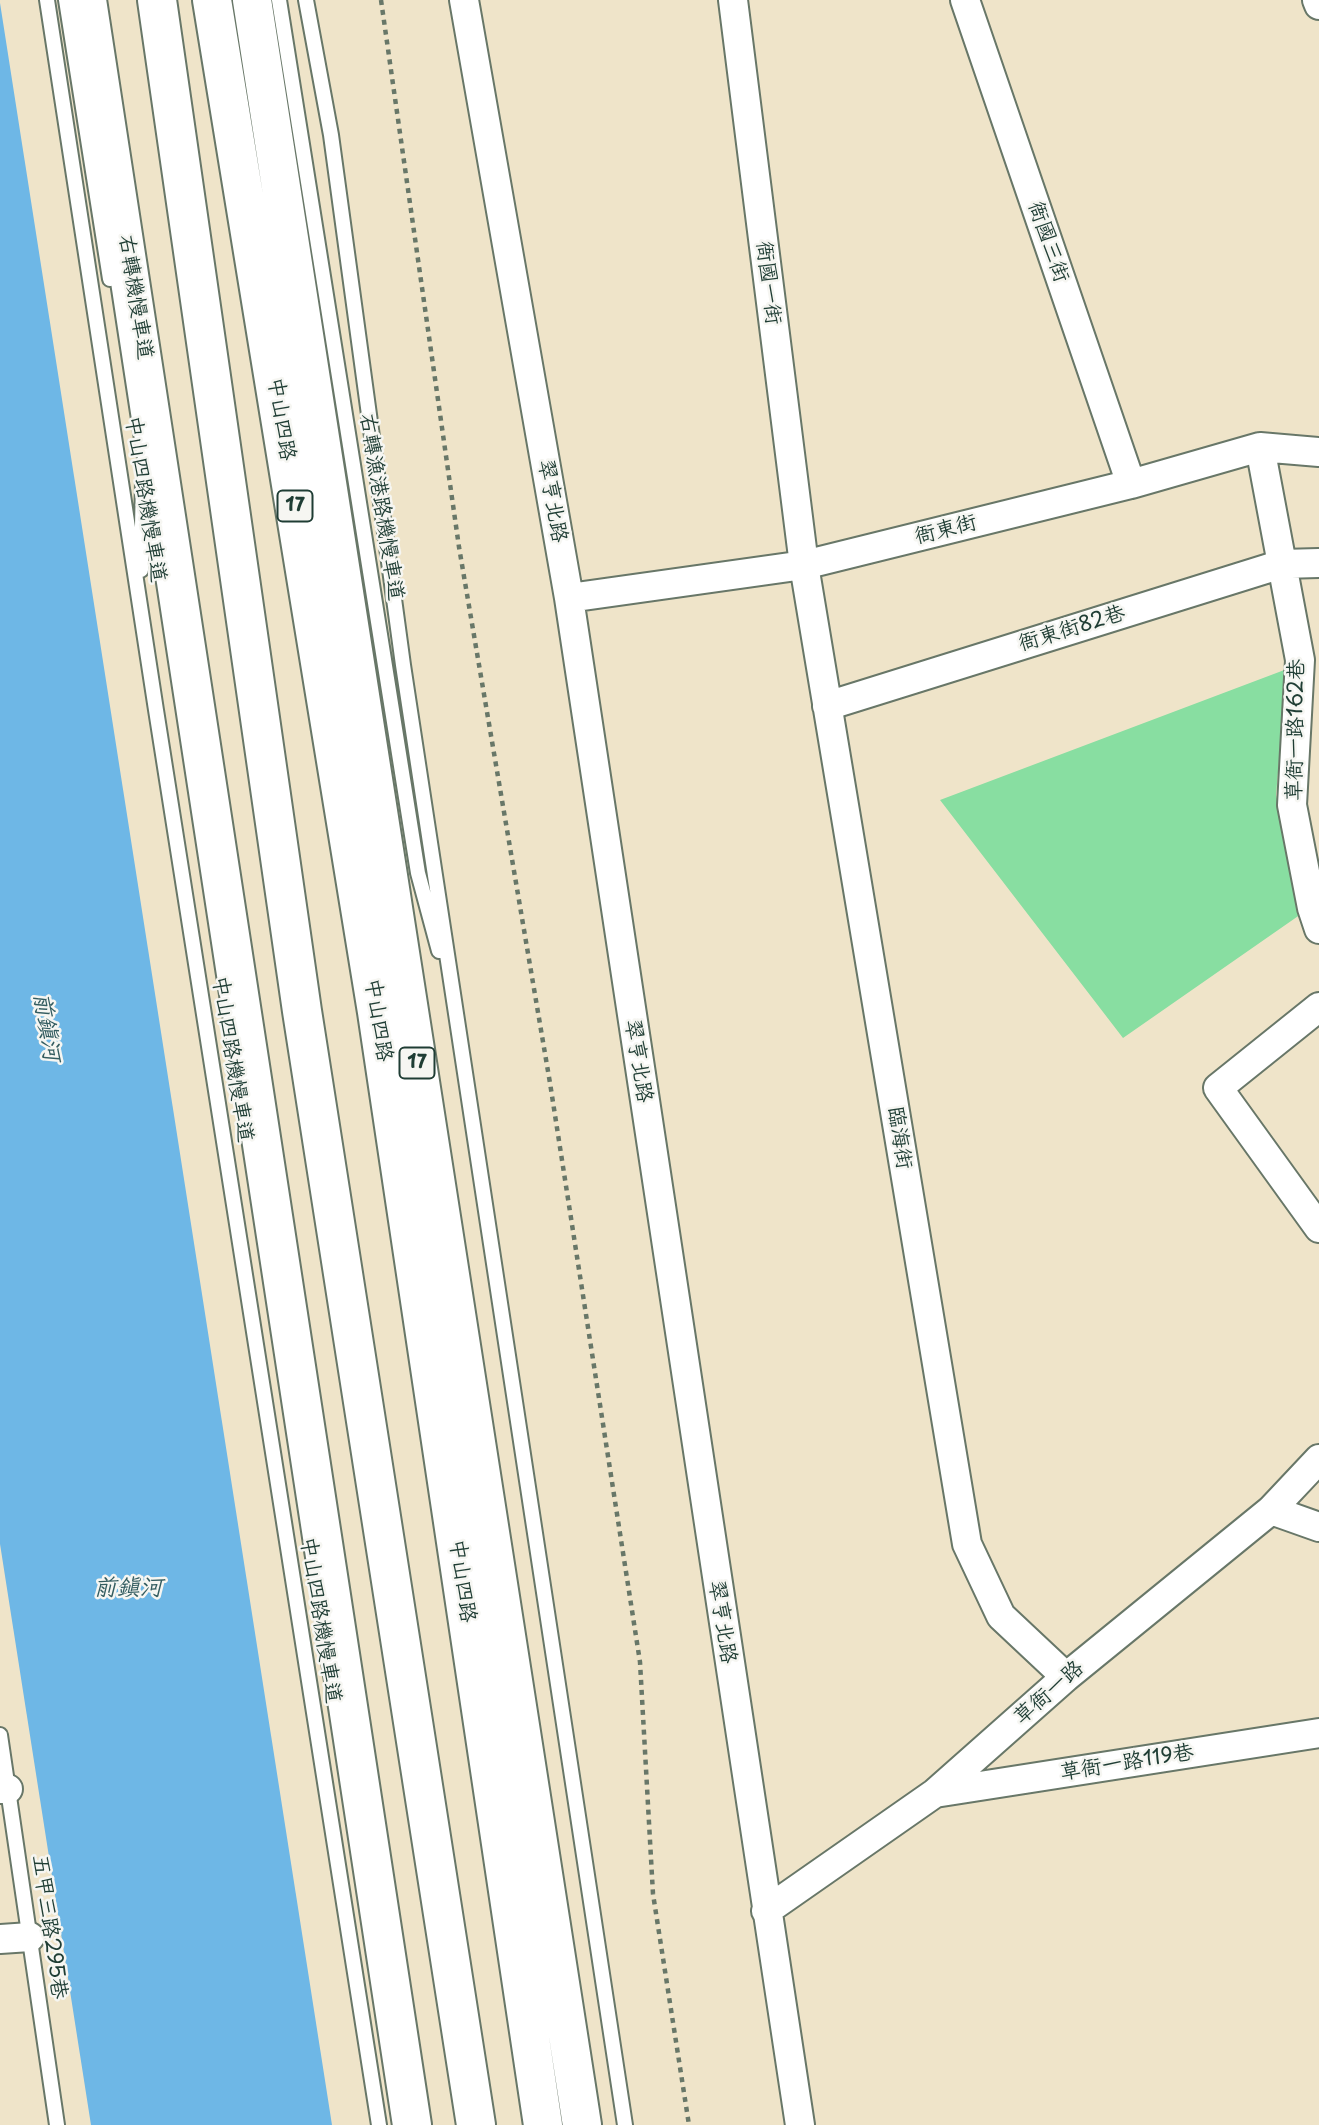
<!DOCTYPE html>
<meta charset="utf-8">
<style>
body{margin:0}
canvas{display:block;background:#efe4c9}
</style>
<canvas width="1319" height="2125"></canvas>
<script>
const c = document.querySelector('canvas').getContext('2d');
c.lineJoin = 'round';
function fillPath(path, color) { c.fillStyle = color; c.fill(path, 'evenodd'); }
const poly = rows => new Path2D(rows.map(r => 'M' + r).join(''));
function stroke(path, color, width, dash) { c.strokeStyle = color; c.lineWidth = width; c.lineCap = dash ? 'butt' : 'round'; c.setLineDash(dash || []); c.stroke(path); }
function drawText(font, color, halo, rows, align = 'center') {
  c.font = font + ' "Playpen Sans","LXGW WenKai TC",sans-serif'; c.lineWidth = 5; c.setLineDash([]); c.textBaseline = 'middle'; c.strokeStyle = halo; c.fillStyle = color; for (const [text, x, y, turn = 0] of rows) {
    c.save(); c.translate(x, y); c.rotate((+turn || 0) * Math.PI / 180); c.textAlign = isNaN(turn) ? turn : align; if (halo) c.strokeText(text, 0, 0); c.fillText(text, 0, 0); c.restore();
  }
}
fillPath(poly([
 [1287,669,1276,795,1304,912,1123,1038,940,800]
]), '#88dea1');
fillPath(poly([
 [0,3,332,2125,91,2125,0,1544]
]), '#6eb7e6');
const lane = poly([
 [47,0,156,710,379,2125],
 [66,0,110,279],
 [279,0,418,873,439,951],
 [306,0,331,135,403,665,625,2125],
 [141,570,143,482],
 [0,1735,57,2125]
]);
const street = poly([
 [464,0,569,598,800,2125],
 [733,0,804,565,967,1544,1001,1616,1066,1677],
 [965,0,1131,484],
 [1317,0,1319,5],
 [1260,447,1300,660,1292,805,1312,908,1319,929],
 [569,598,804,565,1131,484,1260,447,1319,452],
 [827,706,1282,564,1319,563],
 [1319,1007,1218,1088,1319,1228],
 [1271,1510,1319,1527],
 [0,1789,8,1789],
 [935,1793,1319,1733],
 [766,1911,935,1793,1066,1677,1271,1510,1319,1459],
 [0,1939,30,1937]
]);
const primary = poly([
 [87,0,412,2125],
 [157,0,302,1011,476,2125],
 [212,0,377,1012,543,2125],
 [252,0,582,2125]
]);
stroke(lane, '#687768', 18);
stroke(street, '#687768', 32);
stroke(primary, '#687768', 42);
stroke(poly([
 [381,0,459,547,550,1083,640,1662,653,1894,689,2125]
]), '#687768', 4.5, [5, 5]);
stroke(lane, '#fff', 14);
stroke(street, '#fff', 28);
stroke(primary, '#fff', 38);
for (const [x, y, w] of [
 [295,506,35],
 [417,1063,35]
]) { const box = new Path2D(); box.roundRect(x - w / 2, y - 15.5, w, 31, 5); c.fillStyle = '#f6f6f2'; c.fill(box); stroke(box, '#1f3d34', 2); }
drawText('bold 19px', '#1f3d34', null, [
 ["17",295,506],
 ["17",417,1063]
]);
drawText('21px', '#1f3d34', '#f6f6f2', [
 ["衙國三街",1048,242,71],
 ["衙國一街",768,283,83],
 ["右轉機慢車道",135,297,81],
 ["中山四路",281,419,81],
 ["中山四路機慢車道",145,499,81],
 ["翠亨北路",552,501,80],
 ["右轉漁港路機慢車道",381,507,81],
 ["衙東街",946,530,-14],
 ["衙東街82巷",1072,629,-17],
 ["草衙一路162巷",1296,730,-89],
 ["中山四路",378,1020,81],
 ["中山四路機慢車道",232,1059,81],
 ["翠亨北路",638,1061,81],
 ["臨海街",899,1138,81],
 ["中山四路",462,1581,82],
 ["中山四路機慢車道",320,1620,81],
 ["翠亨北路",722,1622,81],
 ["草衙一路",1049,1693,-41],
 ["草衙一路119巷",1127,1763,-9],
 ["五甲三路295巷",49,1927,82]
]);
drawText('italic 23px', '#335c60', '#f6f6f2', [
 ["前鎮河",46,1027,81],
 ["前鎮河",128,1589]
]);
</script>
